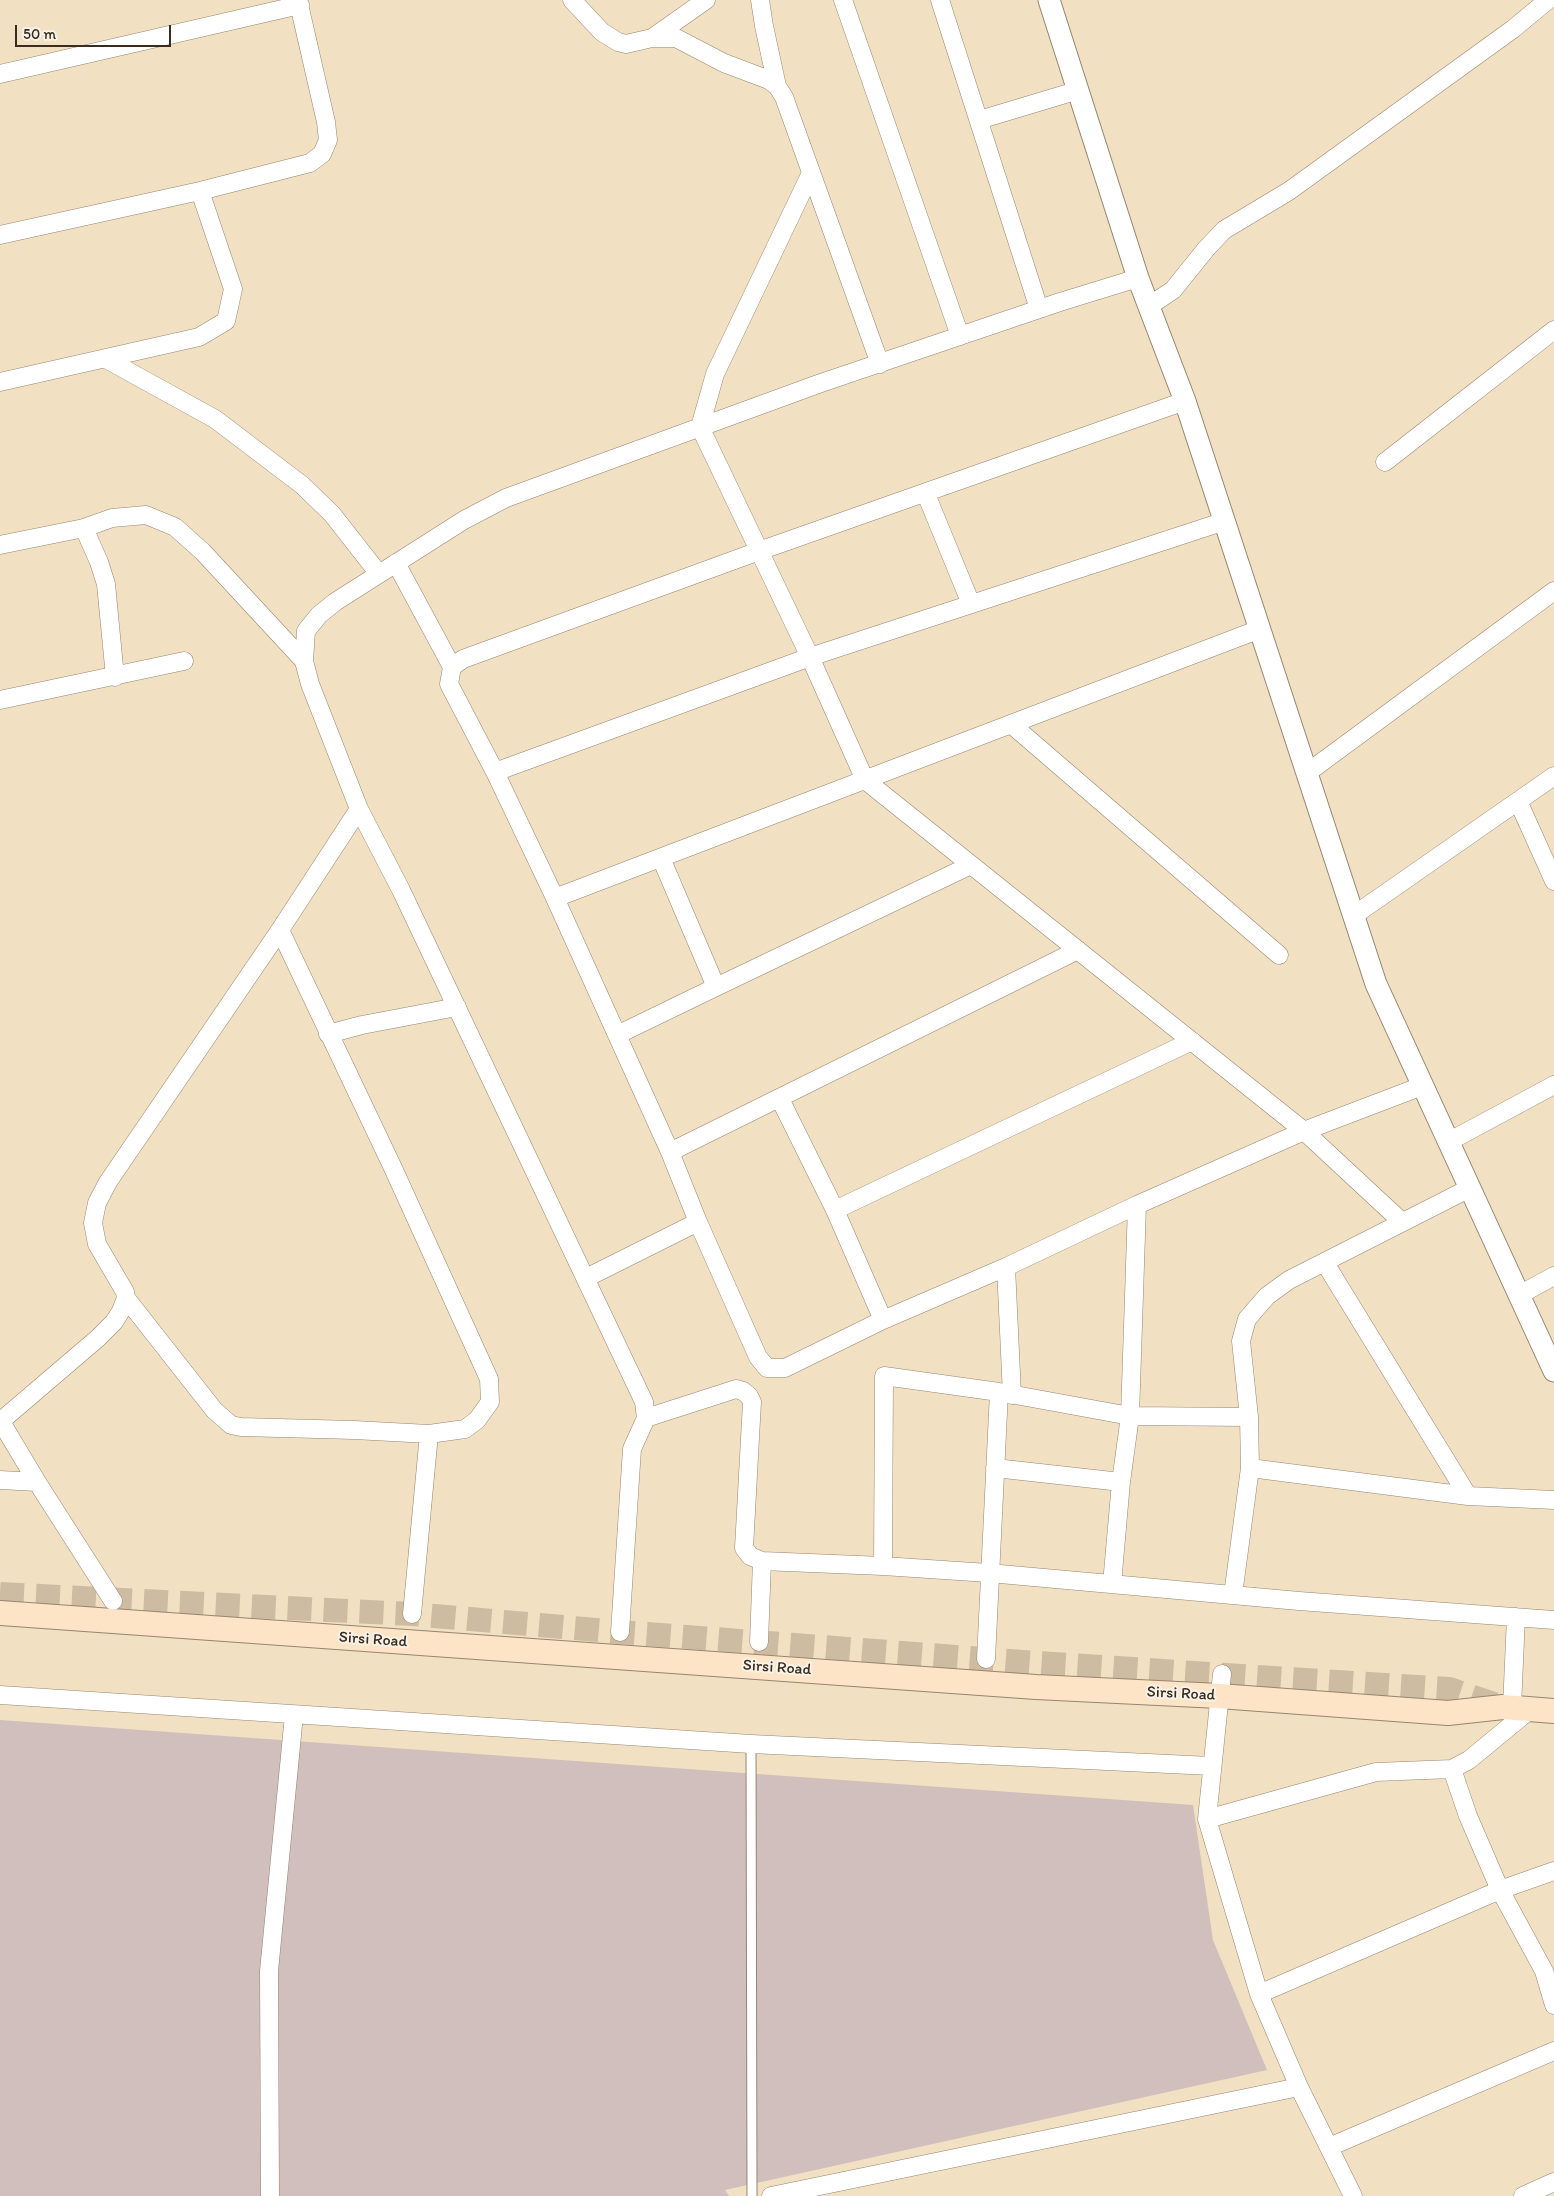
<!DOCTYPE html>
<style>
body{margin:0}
#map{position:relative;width:1554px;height:2196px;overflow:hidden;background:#f1e0c2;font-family:Itim,sans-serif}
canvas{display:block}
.scale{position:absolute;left:15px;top:25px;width:156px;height:22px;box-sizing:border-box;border:2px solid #3b2a1e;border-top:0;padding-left:6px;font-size:15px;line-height:18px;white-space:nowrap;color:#3b2a1e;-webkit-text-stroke:4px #f7f3e8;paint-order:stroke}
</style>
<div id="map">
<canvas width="1554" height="2196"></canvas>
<div class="scale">50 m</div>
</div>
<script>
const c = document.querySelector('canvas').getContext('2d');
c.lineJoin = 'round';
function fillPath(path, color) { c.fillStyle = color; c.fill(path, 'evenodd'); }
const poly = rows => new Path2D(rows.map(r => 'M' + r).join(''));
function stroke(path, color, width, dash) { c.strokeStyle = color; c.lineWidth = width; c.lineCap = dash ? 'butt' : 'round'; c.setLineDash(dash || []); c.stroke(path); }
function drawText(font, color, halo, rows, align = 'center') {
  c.font = font + ' Itim,sans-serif'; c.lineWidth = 4; c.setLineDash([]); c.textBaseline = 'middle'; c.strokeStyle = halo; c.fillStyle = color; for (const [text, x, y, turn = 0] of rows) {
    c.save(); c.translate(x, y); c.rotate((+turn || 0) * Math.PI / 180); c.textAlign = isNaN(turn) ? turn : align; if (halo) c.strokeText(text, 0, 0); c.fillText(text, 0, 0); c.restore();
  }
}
fillPath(poly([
 [0,1720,1193,1805,1213,1940,1267,2070,725,2190,729,2196,0,2196]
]), '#d1bfbe');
stroke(poly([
 [0,1594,412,1614,620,1632,1037,1663,1449,1689,1503,1707]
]), '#cdbca1', 24, [24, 12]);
const service = poly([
 [751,1744,752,2196]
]);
const minor = poly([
 [572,0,602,32,618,42,626,44,652,38,676,38,724,63,769,80,777,86,784,97,880,364],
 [760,0,764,26,777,86],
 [843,0,960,336],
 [940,0,1039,309],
 [652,38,706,0],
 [0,74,300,5],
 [979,120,1079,90],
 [811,173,715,374,700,427,810,657,865,780,1304,1131,1402,1222],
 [0,235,200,191,310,163,322,154,328,140,326,122,298,0],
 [1149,306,1173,290,1206,249,1224,230,1289,191,1513,29,1548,0],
 [106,359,215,419,302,485,332,514,379,574],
 [0,382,199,337,226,321,233,289,200,191],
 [1385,462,1554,330],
 [926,494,971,604],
 [84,528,99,562,106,584,115,677],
 [0,545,84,528,112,518,146,515,175,527,203,552,304,661],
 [396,563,452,667],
 [1260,629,555,898,670,1152,698,1222,758,1357,767,1368,785,1368,883,1320,1006,1267,1137,1205,1304,1131,1422,1086],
 [0,700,184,661],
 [1011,724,1279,955],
 [495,772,810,657,1225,521],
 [1307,773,1554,591],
 [1518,801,1554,881],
 [661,858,716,987,971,865],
 [555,898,495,772,449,684,452,667,463,659,759,551,1185,401],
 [1353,916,1554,776],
 [328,1034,362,1025,457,1007],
 [617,1035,716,987],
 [780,1099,835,1210,883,1320],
 [1448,1142,1554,1085],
 [670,1152,1078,950],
 [835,1210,1192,1041],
 [1325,1263,1468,1496],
 [1006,1267,1012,1395],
 [586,1278,698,1222],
 [1519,1295,1554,1276],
 [126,1298,214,1410,231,1425,241,1427,354,1430,429,1434,465,1429,477,1420,490,1402,489,1379,393,1168,280,930],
 [1249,1417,1241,1341,1247,1319,1267,1296,1289,1280,1470,1188],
 [646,1418,736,1389,743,1391,749,1396,752,1402,744,1548,750,1556,762,1561],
 [0,1420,37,1482,113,1601],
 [1,1421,98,1338,114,1322,121,1311,126,1298,125,1292,97,1244,93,1223,97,1203,108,1182,280,930,359,809],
 [995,1468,1121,1482],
 [1250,1468,1468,1496,1554,1500],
 [0,1480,37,1482],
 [883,1566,884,1376,999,1392,1130,1416,1249,1417,1250,1468,1233,1595],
 [1112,1584,1121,1482,1130,1416,1137,1205],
 [412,1614,429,1434],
 [620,1632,632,1449,646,1418,644,1402,401,890,359,809,310,684,304,661,306,631,319,615,335,602,464,520,506,498,821,383,1060,302,1138,278],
 [759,1642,762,1561,883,1566,989,1573,1299,1601,1554,1620],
 [986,1659,999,1392],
 [1222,1674,1207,1819,1259,1994,1299,2087,1353,2196],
 [0,1695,751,1744,1211,1766],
 [1512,1707,1516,1617],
 [1452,1769,1468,1816,1500,1890,1544,1971,1554,2005],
 [1207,1819,1376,1772,1452,1769,1469,1760,1532,1708],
 [1259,1994,1500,1890,1554,1871],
 [1329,2147,1554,2051],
 [270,2196,269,1971,294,1715],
 [771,2196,1299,2087],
 [1523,2196,1554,2182]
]);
const tertiary = poly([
 [1049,0,1138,278,1185,401,1376,984,1554,1371]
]);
const secondary = poly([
 [0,1613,1036,1687,1219,1696,1448,1713,1503,1707,1554,1711]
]);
stroke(service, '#968570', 11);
stroke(minor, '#968570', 19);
stroke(tertiary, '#968570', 23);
stroke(secondary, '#968570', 26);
stroke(service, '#fff', 9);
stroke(minor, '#fff', 18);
stroke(tertiary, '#fff', 21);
stroke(secondary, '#fee4c6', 24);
drawText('16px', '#3b2a1e', '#f7f3e8', [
 ["Sirsi Road",373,1640,4],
 ["Sirsi Road",777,1668,4],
 ["Sirsi Road",1181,1694,3]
]);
</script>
